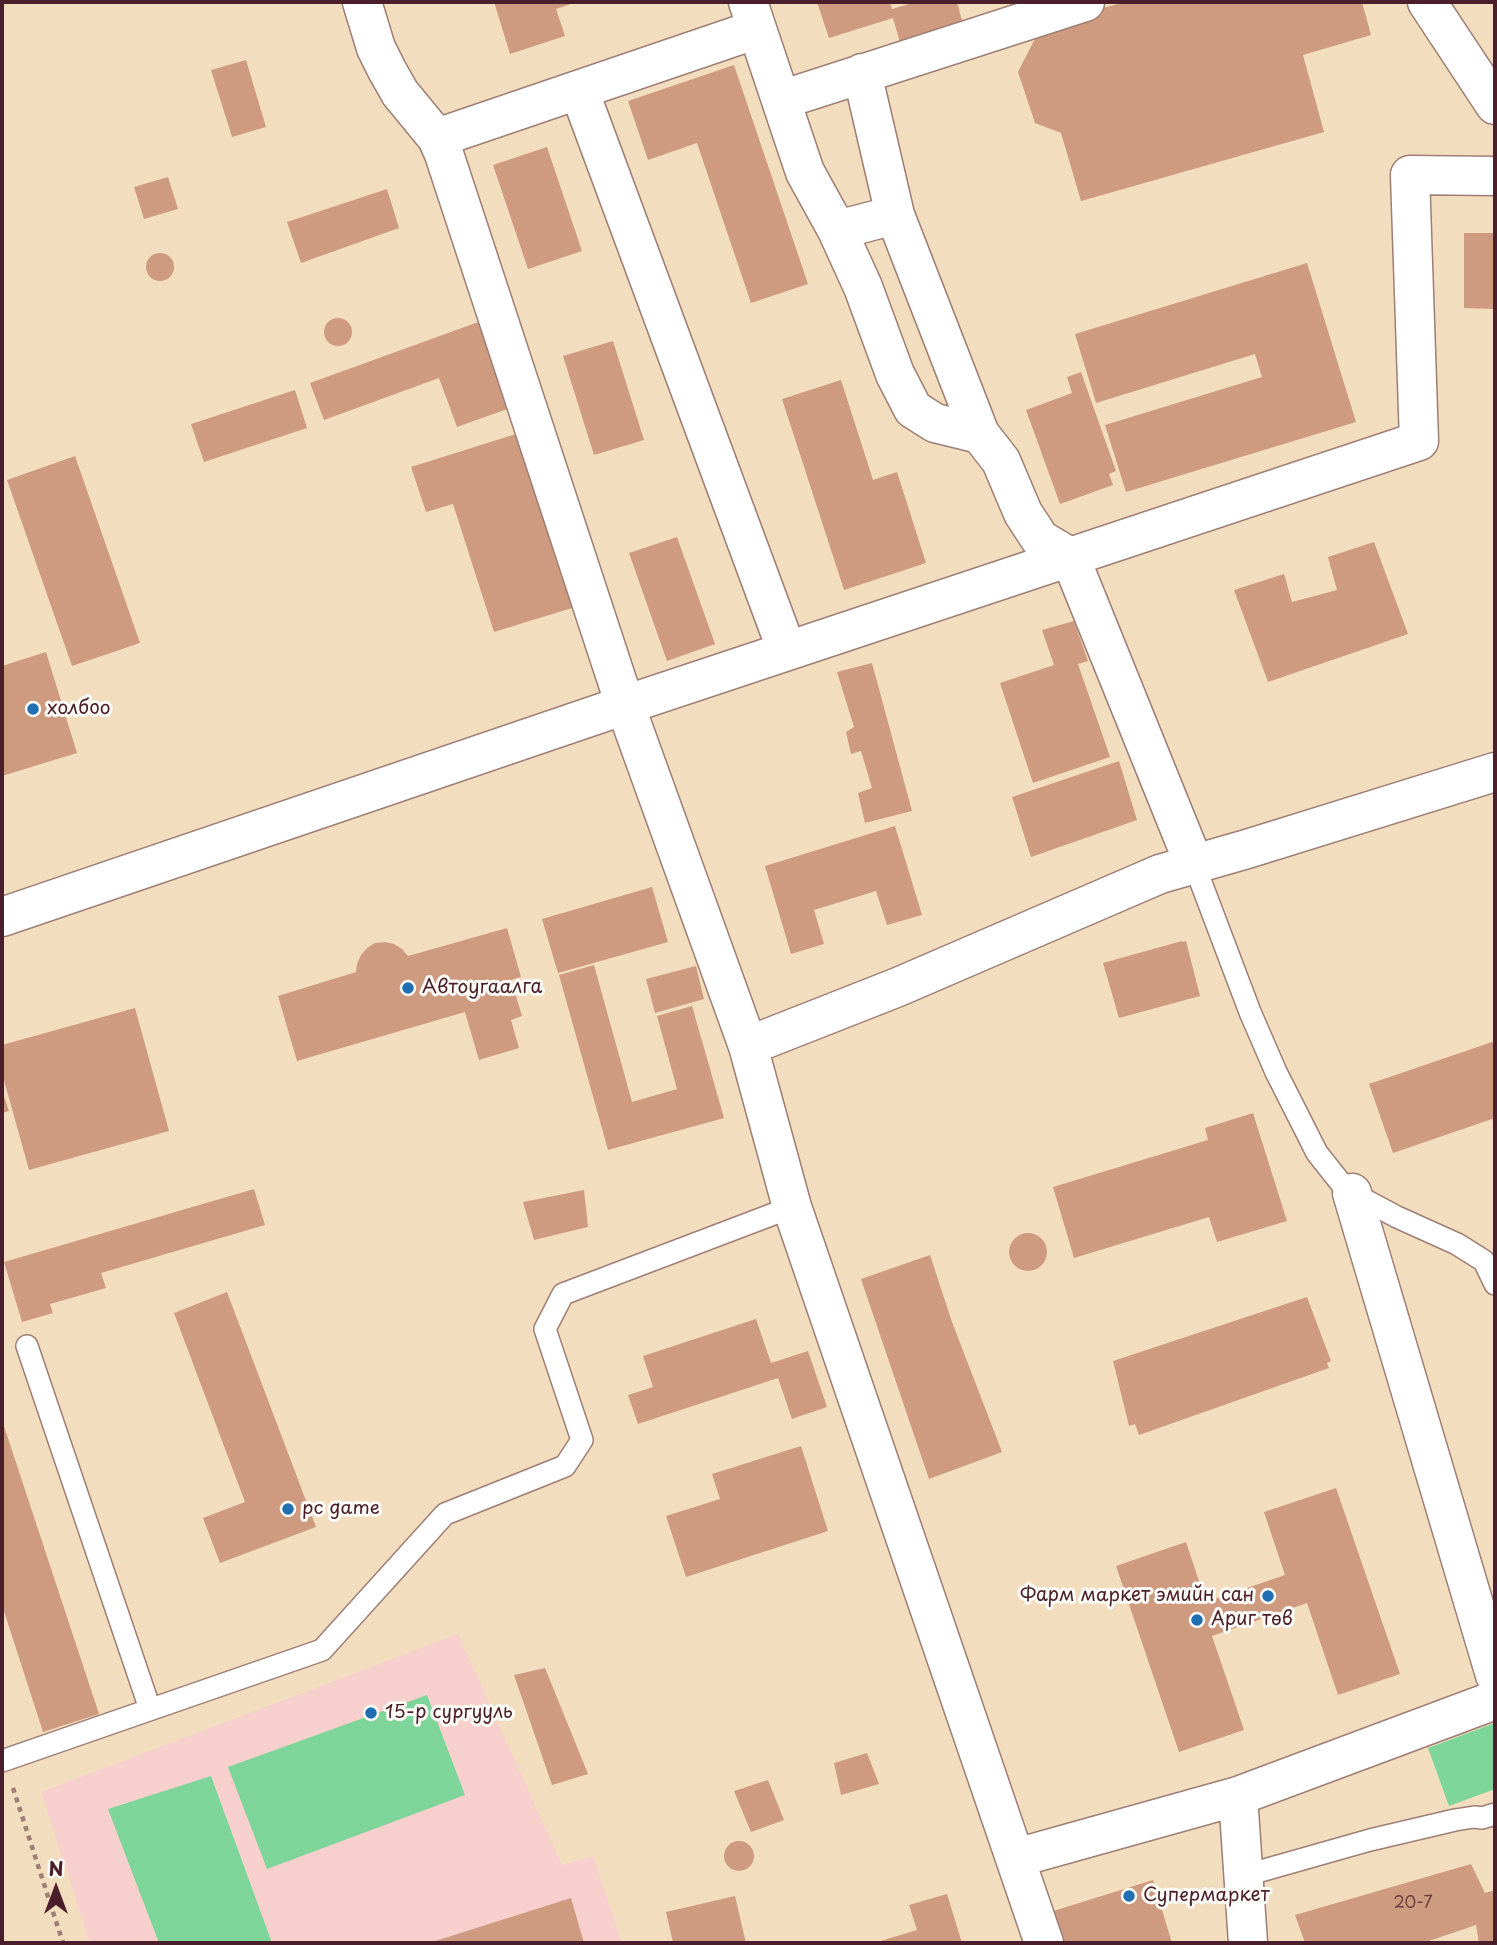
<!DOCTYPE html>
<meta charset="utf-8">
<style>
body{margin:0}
#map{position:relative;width:1497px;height:1945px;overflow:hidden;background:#f2debf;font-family:"Playpen Sans",sans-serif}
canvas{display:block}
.frame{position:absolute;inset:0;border:4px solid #4a1f2b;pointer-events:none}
.north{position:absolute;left:21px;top:1854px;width:70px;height:70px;-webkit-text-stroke:5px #fdfcf7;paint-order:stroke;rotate:0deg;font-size:19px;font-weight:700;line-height:28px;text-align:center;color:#4a1f2b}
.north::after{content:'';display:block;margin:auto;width:24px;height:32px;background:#4a1f2b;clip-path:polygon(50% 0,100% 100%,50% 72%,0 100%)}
</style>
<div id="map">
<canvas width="1497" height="1945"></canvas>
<div class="frame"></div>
<div class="north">N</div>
</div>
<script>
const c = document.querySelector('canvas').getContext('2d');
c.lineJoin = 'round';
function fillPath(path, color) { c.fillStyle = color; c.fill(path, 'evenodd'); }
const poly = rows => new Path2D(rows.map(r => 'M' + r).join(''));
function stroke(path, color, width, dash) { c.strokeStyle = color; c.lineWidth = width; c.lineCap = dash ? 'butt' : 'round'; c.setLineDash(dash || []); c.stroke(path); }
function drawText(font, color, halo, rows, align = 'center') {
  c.font = font + ' "Playpen Sans",sans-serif'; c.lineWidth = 6; c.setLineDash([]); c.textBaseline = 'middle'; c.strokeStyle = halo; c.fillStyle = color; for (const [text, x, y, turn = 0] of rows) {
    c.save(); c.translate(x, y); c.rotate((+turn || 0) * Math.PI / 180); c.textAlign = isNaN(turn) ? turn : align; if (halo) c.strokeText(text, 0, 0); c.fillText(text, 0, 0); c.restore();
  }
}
fillPath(poly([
 [458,1634,562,1865,593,1856,622,1943,90,1943,41,1792]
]), '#f7d0cd');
fillPath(poly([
 [427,1695,465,1795,267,1869,228,1767],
 [1495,1723,1495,1789,1449,1806,1428,1748],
 [211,1776,272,1943,159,1943,108,1809]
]), '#7dd599');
fillPath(poly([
 [494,2,577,2,556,9,565,36,510,54],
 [817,2,890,2,892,9,916,2,957,2,964,28,901,46,893,18,829,38],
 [1125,2,1362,2,1371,35,1303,55,1324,132,1081,201,1061,133,1035,123,1018,72,1042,25],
 [246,60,266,127,232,137,211,70],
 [734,65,808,284,751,303,697,143,648,160,628,101],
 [547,147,582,251,528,269,493,165],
 [168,177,178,209,144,219,134,187],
 [387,189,399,228,301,263,287,222],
 [1464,233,1495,233,1495,309,1464,308],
 '146 267a14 14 0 1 1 28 0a14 14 0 1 1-28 0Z',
 [1307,263,1356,422,1126,492,1105,425,1262,377,1255,354,1096,403,1075,334],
 '324 332a14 14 0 1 1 28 0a14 14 0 1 1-28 0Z',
 [481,321,513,407,457,427,439,378,324,420,310,383],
 [613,341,644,440,594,455,563,356],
 [1081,372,1116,471,1109,474,1113,485,1060,504,1026,410,1072,393,1067,377],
 [841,380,873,480,897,472,926,563,844,590,782,399],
 [295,390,307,428,204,462,191,424],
 [516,434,572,608,494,632,453,504,426,512,411,467],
 [75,456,140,643,72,666,7,480],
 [677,537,715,644,667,661,629,553],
 [1374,542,1408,634,1268,682,1234,590,1284,574,1292,602,1337,590,1328,557],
 [1074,621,1088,661,1078,664,1110,757,1033,783,1000,683,1054,665,1042,630],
 [46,652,77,753,2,776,2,666],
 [872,663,912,811,865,823,858,793,872,788,861,751,851,754,846,732,854,727,837,672],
 [1119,761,1137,820,1031,857,1012,797],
 [895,826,922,915,887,925,876,891,814,910,824,944,791,954,765,866],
 [652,887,668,942,558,973,542,919],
 [507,928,521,977,511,980,522,1016,511,1020,519,1048,479,1060,465,1012,297,1061,278,996,356,972,357,964,361,955,367,948,375,943,385,942,394,944,402,949,408,956],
 [1182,941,1182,942,1186,941,1200,996,1119,1018,1103,963],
 [594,965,632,1102,677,1089,657,1016,692,1006,724,1118,608,1150,559,975],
 [696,966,704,999,655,1013,646,979],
 [135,1008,169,1131,29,1170,2,1073,2,1045],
 [1495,1041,1495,1118,1393,1153,1369,1084],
 [2,1090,9,1111,2,1113],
 [1253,1113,1287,1221,1217,1242,1209,1217,1074,1258,1053,1187,1208,1140,1205,1128],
 [254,1189,265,1225,101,1273,106,1288,50,1304,53,1313,22,1322,4,1262],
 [584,1190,588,1227,534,1240,523,1202],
 '1009 1252a19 19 0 1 1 38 0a19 19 0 1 1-38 0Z',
 [930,1255,952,1322,1002,1452,929,1479,861,1279],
 [227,1292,316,1527,220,1563,203,1518,245,1502,174,1313],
 [1307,1297,1331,1361,1327,1363,1329,1368,1139,1435,1135,1424,1129,1426,1113,1361],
 [756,1319,771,1363,808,1351,827,1407,792,1419,778,1378,638,1424,628,1395,653,1387,643,1356],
 [2,1420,99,1714,43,1732,2,1605],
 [801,1446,828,1531,686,1577,666,1516,720,1499,712,1474],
 [1336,1488,1400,1674,1338,1695,1307,1603,1212,1636,1244,1730,1179,1752,1116,1566,1186,1542,1206,1602,1285,1575,1264,1512],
 [545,1668,588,1774,552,1785,514,1675],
 [867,1753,879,1784,841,1795,834,1763],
 [768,1780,784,1820,751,1832,734,1791],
 '724 1856a15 15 0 1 1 30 0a15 15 0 1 1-30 0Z',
 [1471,1864,1485,1893,1495,1890,1495,1943,1479,1943,1476,1925,1423,1943,1305,1943,1295,1915],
 [1153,1880,1172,1943,1059,1943,1050,1912],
 [947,1894,962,1943,874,1943,917,1930,909,1905],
 [735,1896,746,1943,673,1943,666,1912],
 [571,1898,584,1943,429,1943]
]), '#ce9b80');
const service = poly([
 [1194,864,1250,1012,1276,1072,1317,1153,1340,1182,1352,1193,1397,1217,1457,1244,1484,1261,1495,1284],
 [27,1346,150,1709],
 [2,1761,322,1650,445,1514,565,1466,582,1440,545,1329,563,1294,792,1207],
 [1243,1876,1370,1840,1455,1820,1474,1817,1482,1818,1495,1814]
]);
const minor = poly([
 [362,2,376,48,387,70,400,93,437,138,444,154,625,705,748,1046,792,1207,1044,1943],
 [748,2,805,172,837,230,863,287,895,374,913,409,935,423,980,434,1001,461,1023,513,1040,539,1070,557,1194,864],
 [1427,2,1495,105],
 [579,90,787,651],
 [781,100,1085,2],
 [437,138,757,29],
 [895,215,980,434],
 [837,230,895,215,862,73],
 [2,917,625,705,1419,441,1410,175,1495,176],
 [748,1046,898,987,1160,874,1247,849,1495,772],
 [1352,1193,1495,1675],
 [1238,1796,1248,1943],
 [1016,1858,1238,1796,1495,1700]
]);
stroke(service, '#9e7e75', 24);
stroke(minor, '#9e7e75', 41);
stroke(poly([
 [13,1788,63,1943]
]), '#9e7e75', 4.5, [5, 5]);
stroke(service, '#fff', 21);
stroke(minor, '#fff', 38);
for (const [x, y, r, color] of [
 [33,709,7,"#1f6fb2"],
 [408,988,7,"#1f6fb2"],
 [288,1509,7,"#1f6fb2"],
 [1268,1596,7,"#1f6fb2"],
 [1197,1620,7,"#1f6fb2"],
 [371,1713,7,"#1f6fb2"],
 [1129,1896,7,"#1f6fb2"]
]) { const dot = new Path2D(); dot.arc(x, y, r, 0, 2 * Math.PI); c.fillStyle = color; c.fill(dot); stroke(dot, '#fdfcf7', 2.5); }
drawText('16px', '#6b3e40', null, [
 ["20-7",1413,1904]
]);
drawText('19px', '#4a1f2b', '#fdfcf7', [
 ["холбоо",47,709],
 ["Автоугаалга",422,988],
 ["pc game",302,1509],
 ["Фарм маркет эмийн сан",1254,1596,"right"],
 ["Ариг төв",1211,1620],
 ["15-р сургууль",385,1713],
 ["Супермаркет",1143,1896]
], 'left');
</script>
